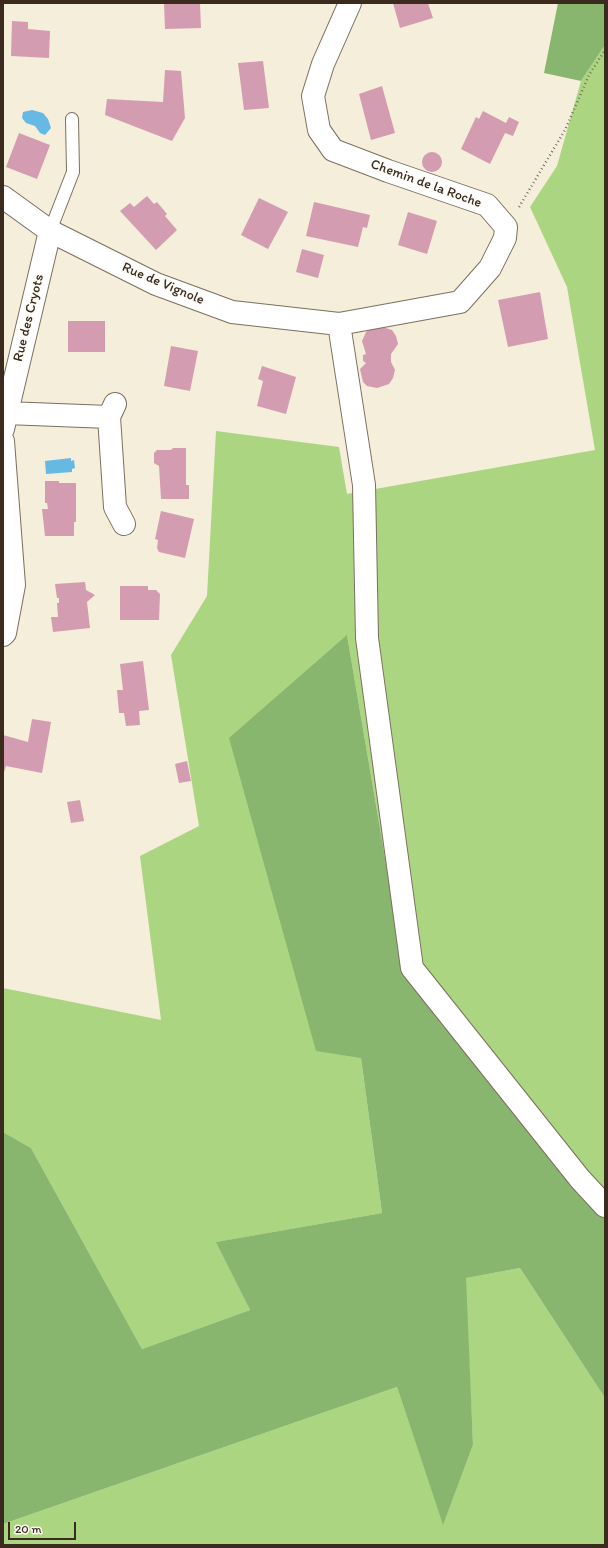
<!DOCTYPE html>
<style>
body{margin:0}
#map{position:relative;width:608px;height:1548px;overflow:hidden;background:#f5eedb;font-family:Itim,sans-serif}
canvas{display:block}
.frame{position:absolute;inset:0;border:4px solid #3b2a1e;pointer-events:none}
.scale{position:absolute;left:8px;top:1522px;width:68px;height:18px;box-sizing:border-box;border:2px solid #3b2a1e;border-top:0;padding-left:5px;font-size:12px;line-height:14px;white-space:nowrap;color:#3b2a1e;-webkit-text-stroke:3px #fdfcf7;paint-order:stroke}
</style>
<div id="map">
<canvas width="608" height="1548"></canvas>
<div class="frame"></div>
<div class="scale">20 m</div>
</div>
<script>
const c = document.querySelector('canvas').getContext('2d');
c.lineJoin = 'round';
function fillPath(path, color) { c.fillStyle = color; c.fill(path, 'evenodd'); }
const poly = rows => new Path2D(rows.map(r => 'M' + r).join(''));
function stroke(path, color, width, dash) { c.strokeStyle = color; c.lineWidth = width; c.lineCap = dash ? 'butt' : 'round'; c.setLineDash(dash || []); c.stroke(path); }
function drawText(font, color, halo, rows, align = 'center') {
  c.font = font + ' Itim,sans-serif'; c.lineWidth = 3.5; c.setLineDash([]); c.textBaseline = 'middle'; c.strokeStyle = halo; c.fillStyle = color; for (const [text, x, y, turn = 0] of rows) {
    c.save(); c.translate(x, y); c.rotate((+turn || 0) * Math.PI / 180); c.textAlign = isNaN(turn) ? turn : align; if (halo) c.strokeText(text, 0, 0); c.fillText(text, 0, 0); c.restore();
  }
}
fillPath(poly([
 [605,45,605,1211,405,975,347,635,361,1058,382,1213,217,1242,250,1310,142,1349,31,1148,3,1132,3,988,161,1020,140,856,199,826,171,655,207,596,216,431,339,447,347,494,595,450,567,287,530,207,557,166,581,81],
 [520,1268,605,1398,605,1545,3,1545,3,1524,397,1387,443,1524,473,1445,465,1278]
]), '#abd580');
fillPath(poly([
 [558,3,605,3,605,45,581,81,544,73],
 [347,635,405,975,605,1211,605,1398,520,1268,466,1278,473,1445,443,1525,397,1387,3,1524,3,1132,31,1148,142,1349,250,1310,216,1242,382,1213,361,1058,316,1051,229,738]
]), '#88b66e');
fillPath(poly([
 [32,110,43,113,48,119,51,128,45,135,40,133,35,126,26,123,22,118,23,112],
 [71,458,71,461,74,460,75,468,72,469,72,472,46,474,45,461]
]), '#66b9e2');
fillPath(poly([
 [164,3,200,3,201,28,165,29],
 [393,3,428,3,433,18,400,28],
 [12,21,28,22,28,29,50,31,49,58,11,56],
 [263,61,269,108,244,110,238,63],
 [165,70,181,71,185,118,172,141,105,115,107,99,163,102],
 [382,86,395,133,371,140,359,94],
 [483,111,506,123,509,117,519,122,513,136,505,133,490,164,461,149,476,117,479,119],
 [19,133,50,145,37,179,6,167],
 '422 162a10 10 0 1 1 20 0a10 10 0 1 1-20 0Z',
 [147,196,154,204,157,202,167,214,165,216,177,230,156,250,120,211,130,203,134,207],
 [259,198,288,212,268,249,241,235],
 [314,202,370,215,367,228,363,227,358,247,306,236],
 [408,212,437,221,427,254,398,245],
 [302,249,324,255,318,278,296,272],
 [540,292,548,339,508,347,498,300],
 [68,321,105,321,105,352,68,352],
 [379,326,392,330,396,336,398,344,391,354,391,362,395,370,393,378,389,384,377,388,367,386,363,382,360,369,366,363,363,361,363,355,366,354,362,341,366,332,372,328],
 [171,346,198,351,190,391,164,386],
 [262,366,296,377,286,414,257,406,263,381,258,379],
 [173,448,186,448,186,485,189,485,189,499,161,499,159,466,154,463,154,453,157,450,171,450],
 [45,481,59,481,59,483,76,483,76,522,74,522,74,536,45,536,42,509,48,509,47,503,45,503],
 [161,511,194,519,185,558,159,552,157,548,158,540,155,539],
 [85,582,86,590,95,595,87,602,90,628,53,632,51,617,58,617,57,603,59,603,59,598,57,598,55,584],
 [120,586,148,586,148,590,156,590,160,594,159,620,120,620],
 [143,661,149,710,139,711,140,725,126,726,124,713,119,713,117,690,123,690,120,664],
 [32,719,51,722,42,773,6,766,3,775,3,735,28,742],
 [187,761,191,781,179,783,175,764],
 [80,800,84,821,71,823,67,802]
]), '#d49cb1');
const service = poly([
 [50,231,73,172,72,119]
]);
const minor = poly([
 [3,197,50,231,156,284,232,312,339,324,460,302,490,268,505,238,506,227,487,205,388,171,333,150,319,130,313,96,323,64,350,3],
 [339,324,364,485,367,638,412,968,580,1179,605,1206],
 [115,404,109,417,115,507,124,524],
 [6,413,109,417],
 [3,429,50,231],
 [3,441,14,585,5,633,3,635]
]);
stroke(service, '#7c6f60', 14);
stroke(minor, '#7c6f60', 24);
stroke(poly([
 [519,207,565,130,589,75,605,50]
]), '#7c6f60', 2.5, [1, 3]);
stroke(service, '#fff', 12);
stroke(minor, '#fff', 22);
drawText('14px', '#3b2a1e', '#fdfcf7', [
 ["Chemin de la Roche",426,184,20],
 ["Rue de Vignole",163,284,23],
 ["Rue des Cryots",29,318,-76]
]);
</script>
